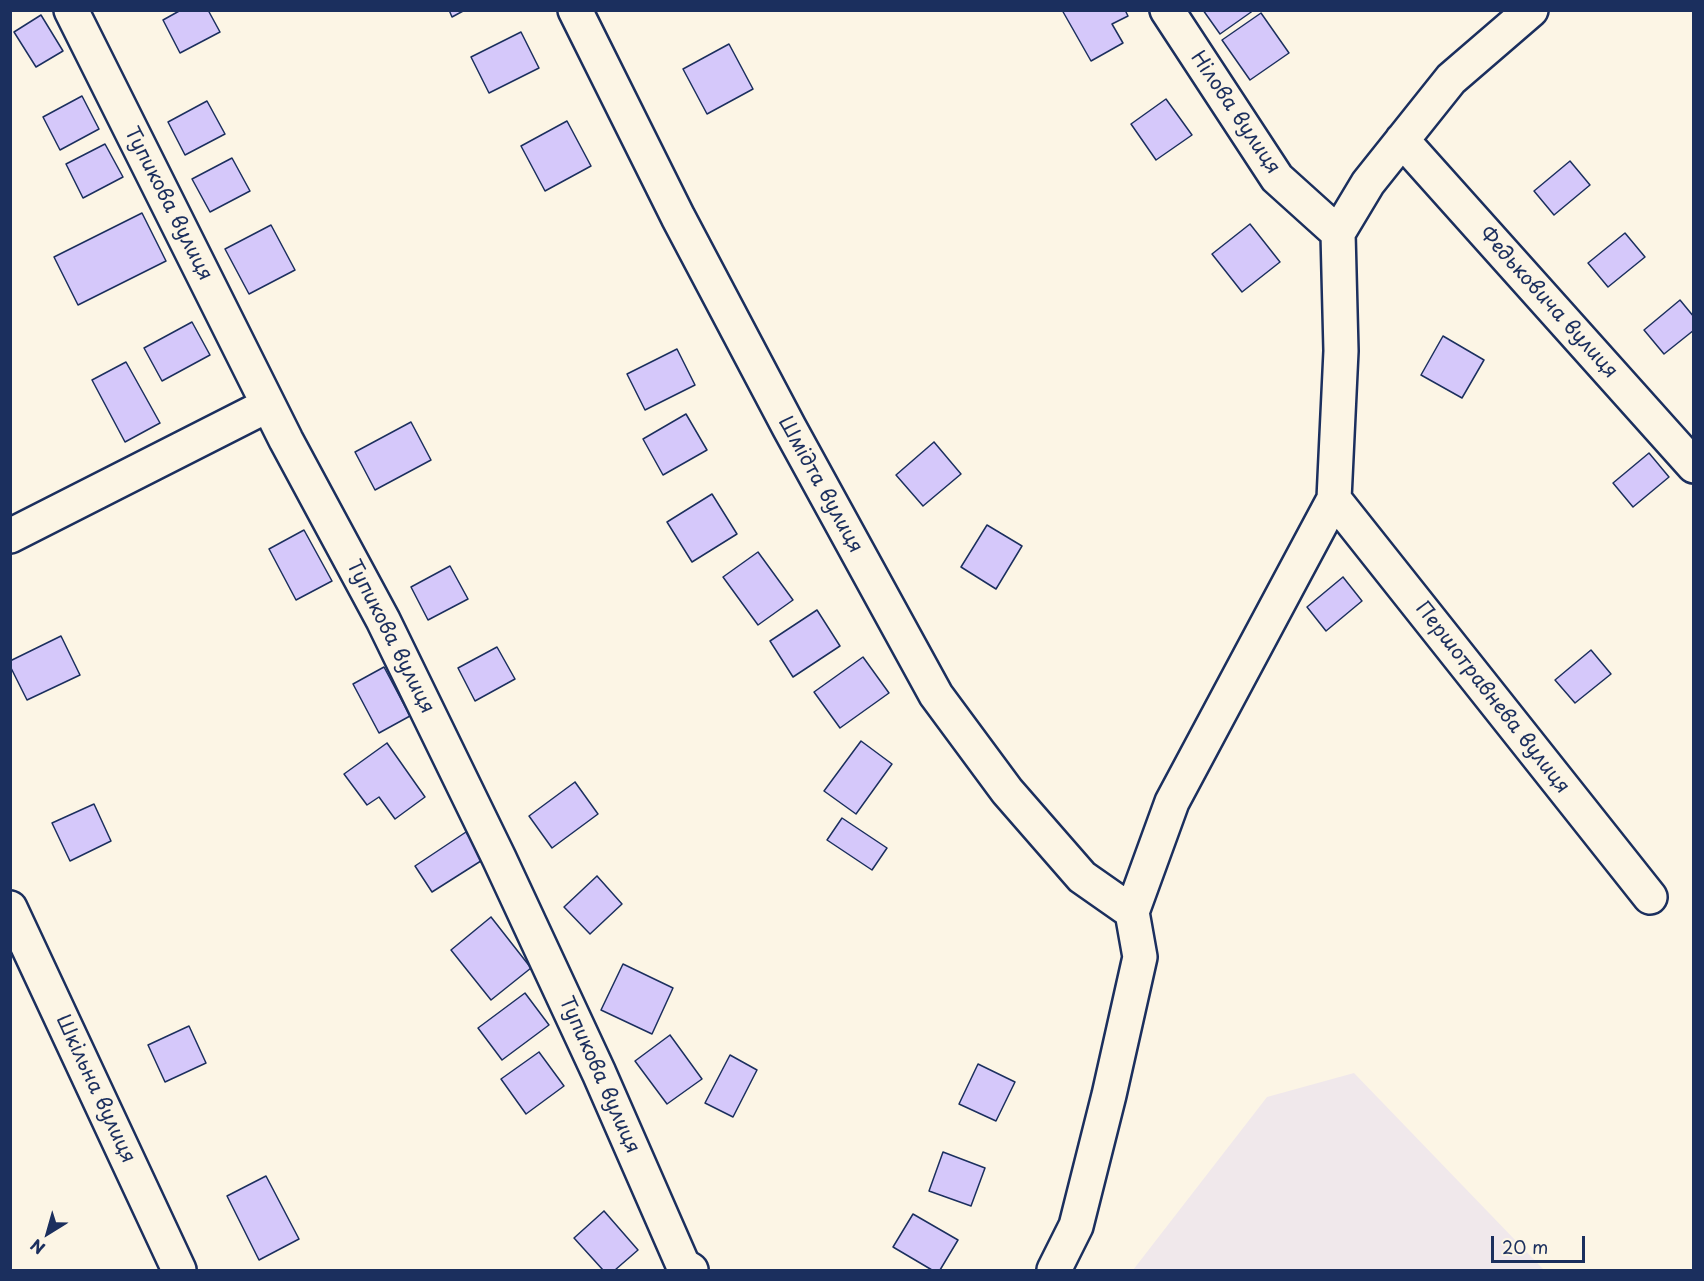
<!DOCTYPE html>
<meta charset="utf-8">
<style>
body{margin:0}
#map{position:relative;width:1704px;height:1281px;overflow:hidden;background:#fcf5e5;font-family:"Playpen Sans",sans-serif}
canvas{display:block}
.frame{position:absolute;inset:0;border:12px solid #1b2f5e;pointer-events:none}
.north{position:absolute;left:18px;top:1203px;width:60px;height:60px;-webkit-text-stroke:4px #fcf5e5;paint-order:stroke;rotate:217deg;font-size:16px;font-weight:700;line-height:24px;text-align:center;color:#1b2f5e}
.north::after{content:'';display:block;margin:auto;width:21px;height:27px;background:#1b2f5e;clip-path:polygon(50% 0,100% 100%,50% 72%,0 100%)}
.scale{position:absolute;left:1491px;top:1236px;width:94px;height:27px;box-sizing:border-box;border:3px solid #1b2f5e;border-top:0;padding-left:8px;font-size:18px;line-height:21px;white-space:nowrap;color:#1b2f5e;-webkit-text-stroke:4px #fcf5e5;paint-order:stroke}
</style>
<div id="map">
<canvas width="1704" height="1281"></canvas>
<div class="frame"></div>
<div class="north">N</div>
<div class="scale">20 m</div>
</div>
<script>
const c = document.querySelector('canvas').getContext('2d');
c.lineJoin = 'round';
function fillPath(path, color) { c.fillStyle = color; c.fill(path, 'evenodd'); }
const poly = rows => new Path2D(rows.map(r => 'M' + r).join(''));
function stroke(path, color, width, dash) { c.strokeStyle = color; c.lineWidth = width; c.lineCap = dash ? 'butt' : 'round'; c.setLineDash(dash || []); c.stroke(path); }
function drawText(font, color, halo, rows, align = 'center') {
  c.font = font + ' "Playpen Sans",sans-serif'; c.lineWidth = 4.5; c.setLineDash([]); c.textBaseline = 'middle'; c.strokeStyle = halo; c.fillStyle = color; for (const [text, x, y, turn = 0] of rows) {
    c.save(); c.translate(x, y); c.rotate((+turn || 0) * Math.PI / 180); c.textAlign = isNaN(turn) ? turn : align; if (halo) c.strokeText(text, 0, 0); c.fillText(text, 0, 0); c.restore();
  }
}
fillPath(poly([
 [1354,1073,1544,1270,1133,1270,1267,1097]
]), '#f0e8eb');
const building = poly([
 [181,10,208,10,220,32,180,53,163,20,181,10],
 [449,10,465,10,452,17,449,10],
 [1062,10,1125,10,1128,16,1112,24,1123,43,1091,61,1062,10],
 [1203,10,1254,10,1220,34,1203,10],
 [1261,13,1289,53,1250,80,1222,40,1261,13],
 [41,15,63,51,36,67,14,32,41,15],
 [521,32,539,68,489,93,471,57,521,32],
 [729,44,753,89,707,114,683,69,729,44],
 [82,96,99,129,60,150,43,117,82,96],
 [1166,99,1192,135,1156,160,1131,124,1166,99],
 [207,101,225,134,185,155,168,122,207,101],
 [567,121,591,166,545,191,521,146,567,121],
 [105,144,123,177,83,198,66,164,105,144],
 [232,158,250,191,210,212,192,179,232,158],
 [1570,161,1590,185,1554,215,1534,191,1570,161],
 [142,213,166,261,78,305,54,257,142,213],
 [1250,224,1280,262,1242,292,1212,254,1250,224],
 [271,225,295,270,249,294,225,249,271,225],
 [1625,233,1645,257,1608,287,1588,263,1625,233],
 [1680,300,1694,317,1694,330,1664,354,1644,330,1680,300],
 [192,322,210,355,162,381,144,348,192,322],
 [1443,336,1484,360,1462,398,1421,375,1443,336],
 [677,349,695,385,645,410,627,374,677,349],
 [126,362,160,423,125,442,92,380,126,362],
 [686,414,707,450,663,475,643,439,686,414],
 [411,422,431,460,375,490,355,452,411,422],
 [934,442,961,474,923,506,896,475,934,442],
 [1649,453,1669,477,1633,507,1613,483,1649,453],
 [712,494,737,534,692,562,667,522,712,494],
 [987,525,1022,546,996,589,961,567,987,525],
 [304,530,332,581,296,600,269,549,304,530],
 [758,552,793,600,758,625,723,577,758,552],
 [450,566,468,599,428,620,411,587,450,566],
 [1343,577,1362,601,1326,631,1307,607,1343,577],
 [817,610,840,646,793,677,770,641,817,610],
 [61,636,80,675,27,700,10,666,10,661,61,636],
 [497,647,515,679,475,701,458,668,497,647],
 [1591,650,1611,674,1575,703,1555,680,1591,650],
 [863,657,889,693,840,728,814,692,863,657],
 [384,667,410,716,379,733,353,684,384,667],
 [861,741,892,764,856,814,824,791,861,741],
 [387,743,425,797,395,819,379,797,367,805,344,774,387,743],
 [575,782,598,814,552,848,529,816,575,782],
 [94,804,111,841,70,861,52,823,94,804],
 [842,818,887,848,872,870,827,840,842,818],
 [466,832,484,859,432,892,415,866,466,832],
 [597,876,622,904,590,934,564,907,597,876],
 [491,917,531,968,491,1000,451,950,491,917],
 [623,964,673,988,652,1034,601,1010,623,964],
 [525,993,549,1025,502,1060,478,1028,525,993],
 [189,1026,206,1063,165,1082,148,1045,189,1026],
 [670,1035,702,1079,667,1104,635,1061,670,1035],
 [539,1052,564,1086,526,1114,501,1079,539,1052],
 [730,1055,757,1070,733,1117,705,1103,730,1055],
 [978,1064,1015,1082,996,1121,959,1104,978,1064],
 [943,1152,985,1168,971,1206,929,1191,943,1152],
 [266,1176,299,1239,259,1260,227,1196,266,1176],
 [604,1211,638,1250,615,1270,603,1270,574,1238,604,1211],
 [913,1214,958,1240,940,1270,932,1270,893,1247,913,1214]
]);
fillPath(building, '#d5c8fa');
stroke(building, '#1b2f5e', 1.5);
const street = poly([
 [71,10,286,440,383,620,499,858,599,1073,683,1265,691,1270],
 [575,10,678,217,789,427,936,695,1007,791,1082,877,1132,912],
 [1167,10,1277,178,1338,233],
 [1402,140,1694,466],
 [1334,499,1650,897],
 [10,536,268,405],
 [10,908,179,1270],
 [1054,1270,1076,1226,1109,1095,1140,957,1132,912,1172,802,1334,499,1341,351,1338,233,1368,183,1451,79,1531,10]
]);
stroke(street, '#1b2f5e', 38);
stroke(street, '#fcf5e5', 33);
drawText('20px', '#1b2f5e', '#fcf5e5', [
 ["Нілова вулиця",1235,113,56],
 ["Тупикова вулиця",168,204,63],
 ["Федьковича вулиця",1548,303,48],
 ["Шмідта вулиця",820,485,61],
 ["Тупикова вулиця",390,637,63],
 ["Першотравнева вулиця",1492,698,52],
 ["Тупикова вулиця",599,1075,66],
 ["Шкільна вулиця",95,1089,65]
]);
</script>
